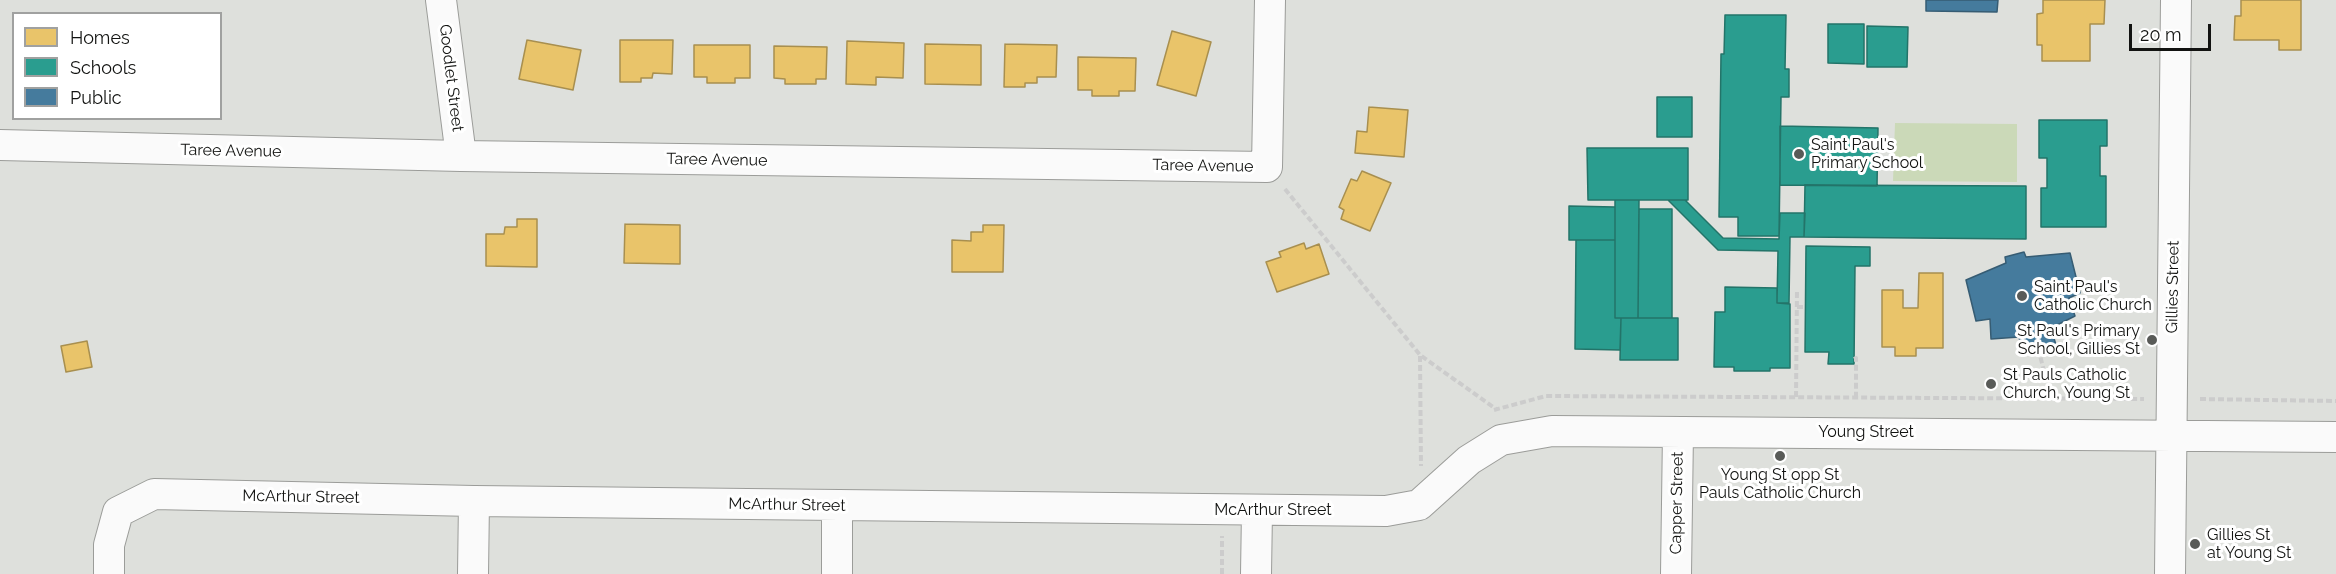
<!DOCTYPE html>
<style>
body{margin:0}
#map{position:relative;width:2336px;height:574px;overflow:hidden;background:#dee0dc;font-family:Raleway,sans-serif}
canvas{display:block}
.legend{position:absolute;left:12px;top:12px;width:210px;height:108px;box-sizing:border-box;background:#fff;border:2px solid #a0a1a0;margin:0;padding:8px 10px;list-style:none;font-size:18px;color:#121311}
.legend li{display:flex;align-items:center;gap:12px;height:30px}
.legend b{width:30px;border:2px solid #a0a1a0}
.scale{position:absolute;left:2129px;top:24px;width:82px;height:27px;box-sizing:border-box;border:3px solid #121311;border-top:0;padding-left:8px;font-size:18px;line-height:21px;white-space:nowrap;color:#121311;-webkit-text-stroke:4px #fff;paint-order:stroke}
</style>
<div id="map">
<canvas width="2336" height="574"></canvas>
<ul class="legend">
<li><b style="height:16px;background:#e9c46a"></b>Homes</li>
<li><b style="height:16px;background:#2a9d8f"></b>Schools</li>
<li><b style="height:16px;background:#457b9d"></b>Public</li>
</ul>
<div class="scale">20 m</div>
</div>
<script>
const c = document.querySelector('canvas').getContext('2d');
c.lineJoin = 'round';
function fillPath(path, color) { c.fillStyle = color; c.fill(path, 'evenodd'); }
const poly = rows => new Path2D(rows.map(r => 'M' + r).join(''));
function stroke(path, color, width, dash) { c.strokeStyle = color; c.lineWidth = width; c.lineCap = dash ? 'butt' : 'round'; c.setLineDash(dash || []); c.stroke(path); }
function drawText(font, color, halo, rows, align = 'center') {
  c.font = font + ' Raleway,sans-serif'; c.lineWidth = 6; c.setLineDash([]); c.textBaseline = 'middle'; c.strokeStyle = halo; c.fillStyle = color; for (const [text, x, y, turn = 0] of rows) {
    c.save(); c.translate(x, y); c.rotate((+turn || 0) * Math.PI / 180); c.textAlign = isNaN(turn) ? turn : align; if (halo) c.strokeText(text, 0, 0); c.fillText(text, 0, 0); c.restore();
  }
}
fillPath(poly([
 [1895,123,2017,124,2017,182,1893,181]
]), '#cbd9b8');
const homes = poly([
 [2043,0,2105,0,2104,24,2090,24,2090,61,2042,61,2042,45,2037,45,2037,14,2043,13,2043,0],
 [2241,0,2301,0,2301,50,2279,50,2279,40,2234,40,2235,16,2241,16,2241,0],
 [1172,31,1211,42,1196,96,1157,85,1172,31],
 [527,40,581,50,573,90,519,79,527,40],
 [620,40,673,40,672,74,653,73,652,78,641,78,641,82,620,82,620,40],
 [847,41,904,43,903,78,876,77,876,85,846,84,847,41],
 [925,44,981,45,981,85,925,84,925,44],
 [1005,44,1057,45,1056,77,1037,77,1037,83,1025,83,1025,87,1004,87,1005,44],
 [694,45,750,45,750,78,735,78,735,83,707,83,707,77,694,77,694,45],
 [774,46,827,47,826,79,816,79,816,84,785,84,785,79,774,78,774,46],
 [1078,57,1136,58,1135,91,1119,91,1119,96,1092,96,1092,90,1078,90,1078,57],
 [1369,107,1408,110,1404,157,1355,153,1357,131,1367,132,1369,107],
 [1362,171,1391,183,1370,231,1341,219,1344,210,1339,207,1351,179,1357,181,1362,171],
 [517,219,537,219,537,267,486,266,486,234,504,234,505,227,517,227,517,219],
 [625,224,680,225,680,264,624,263,625,224],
 [983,225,1004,225,1003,272,952,272,952,240,971,241,971,232,983,232,983,225],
 [1304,243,1306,249,1319,244,1329,274,1277,292,1266,262,1281,257,1279,252,1304,243],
 [1919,273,1943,273,1943,348,1916,348,1916,356,1895,356,1895,347,1882,347,1882,290,1903,290,1903,308,1918,308,1919,273],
 [87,341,92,367,66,372,61,346,87,341]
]);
fillPath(homes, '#e9c46a');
stroke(homes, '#a88f4f', 1.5);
const schools = poly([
 [1725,15,1786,15,1785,69,1789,69,1789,97,1781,97,1779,236,1738,236,1738,217,1719,217,1721,54,1724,54,1725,15],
 [1828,24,1864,24,1864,64,1828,63,1828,24],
 [1867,26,1908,27,1907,67,1867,67,1867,26],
 [1657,97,1692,97,1692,137,1657,137,1657,97],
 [2039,120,2107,120,2107,146,2100,146,2100,176,2106,176,2106,227,2041,227,2041,188,2047,188,2047,158,2039,158,2039,120],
 [1780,126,1878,128,1877,186,1780,185,1780,126],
 [1587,148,1688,148,1688,200,1588,200,1587,148],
 [1805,185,2026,186,2026,239,1804,237,1805,185],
 [1615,200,1639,200,1638,318,1615,318,1615,200],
 [1668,200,1685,200,1723,238,1779,239,1780,213,1805,213,1804,237,1790,237,1789,303,1777,303,1778,251,1718,250,1668,200],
 [1569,206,1615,207,1615,240,1569,240,1569,206],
 [1639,209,1672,209,1672,318,1638,318,1639,209],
 [1576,240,1615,240,1615,318,1621,318,1620,350,1575,349,1576,240],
 [1806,246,1870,247,1870,266,1855,266,1854,364,1828,364,1829,352,1805,352,1806,246],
 [1725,287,1777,288,1777,303,1790,304,1790,368,1770,368,1770,371,1734,371,1734,367,1714,367,1715,312,1725,312,1725,287],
 [1621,318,1678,318,1678,360,1620,360,1621,318]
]);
fillPath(schools, '#2a9d8f');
stroke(schools, '#237469', 1.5);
const public = poly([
 [1926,0,1998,0,1997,12,1926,11,1926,0],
 [2024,252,2026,257,2070,253,2080,293,2069,298,2075,316,2051,328,2019,337,1991,339,1990,319,1976,321,1966,280,2006,263,2005,257,2024,252],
 [2051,328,2056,345,2023,354,2019,337,2051,328]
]);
fillPath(public, '#457b9d');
stroke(public, '#365c73', 1.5);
const street = poly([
 [441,0,461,156],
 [0,145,461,156,1267,167,1270,0],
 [109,574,109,545,118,512,154,494,474,501,1386,511,1419,505,1469,460,1501,440,1552,431,2336,437],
 [473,574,474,501],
 [837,574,837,506],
 [1256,574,1257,511],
 [1676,574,1678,432],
 [2170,574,2176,0]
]);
stroke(street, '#9b9c99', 32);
stroke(poly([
 [1285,189,1420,355,1496,409],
 [1797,307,1806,307],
 [2036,340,2051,398],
 [1420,356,1421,466],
 [1854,359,1856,358,1856,397],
 [1796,397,1797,291],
 [2200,399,2336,401],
 [1494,410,1546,396,2144,399],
 [1222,574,1222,536]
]), '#ccc', 4, [6, 3]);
stroke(street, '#fafafa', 30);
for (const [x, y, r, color] of [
 [1799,154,6,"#595b58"],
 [2022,296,6,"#595b58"],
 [2152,340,6,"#595b58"],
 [1991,384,6,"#595b58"],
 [1780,456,6,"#595b58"],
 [2195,544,6,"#595b58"]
]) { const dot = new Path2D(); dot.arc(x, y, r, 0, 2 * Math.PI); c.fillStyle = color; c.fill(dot); stroke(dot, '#fff', 2); }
drawText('16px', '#121311', '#fff', [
 ["Goodlet Street",451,78,83],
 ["Taree Avenue",231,151,1],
 ["Taree Avenue",717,160,1],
 ["Taree Avenue",1203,166,1],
 ["Gillies Street",2173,287,-89],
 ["Young Street",1866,432],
 ["McArthur Street",301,497,1],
 ["Capper Street",1677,503,-89],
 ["McArthur Street",787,505,1],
 ["McArthur Street",1273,510]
]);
drawText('16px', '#121311', '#fff', [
 ["Saint Paul's",1811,145],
 ["Primary School",1811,163],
 ["Saint Paul's",2034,287],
 ["Catholic Church",2034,305],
 ["St Paul's Primary",2140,331,"right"],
 ["School, Gillies St",2140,349,"right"],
 ["St Pauls Catholic",2003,375],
 ["Church, Young St",2003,393],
 ["Young St opp St",1780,475,"center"],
 ["Pauls Catholic Church",1780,493,"center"],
 ["Gillies St",2207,535],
 ["at Young St",2207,553]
], 'left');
</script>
